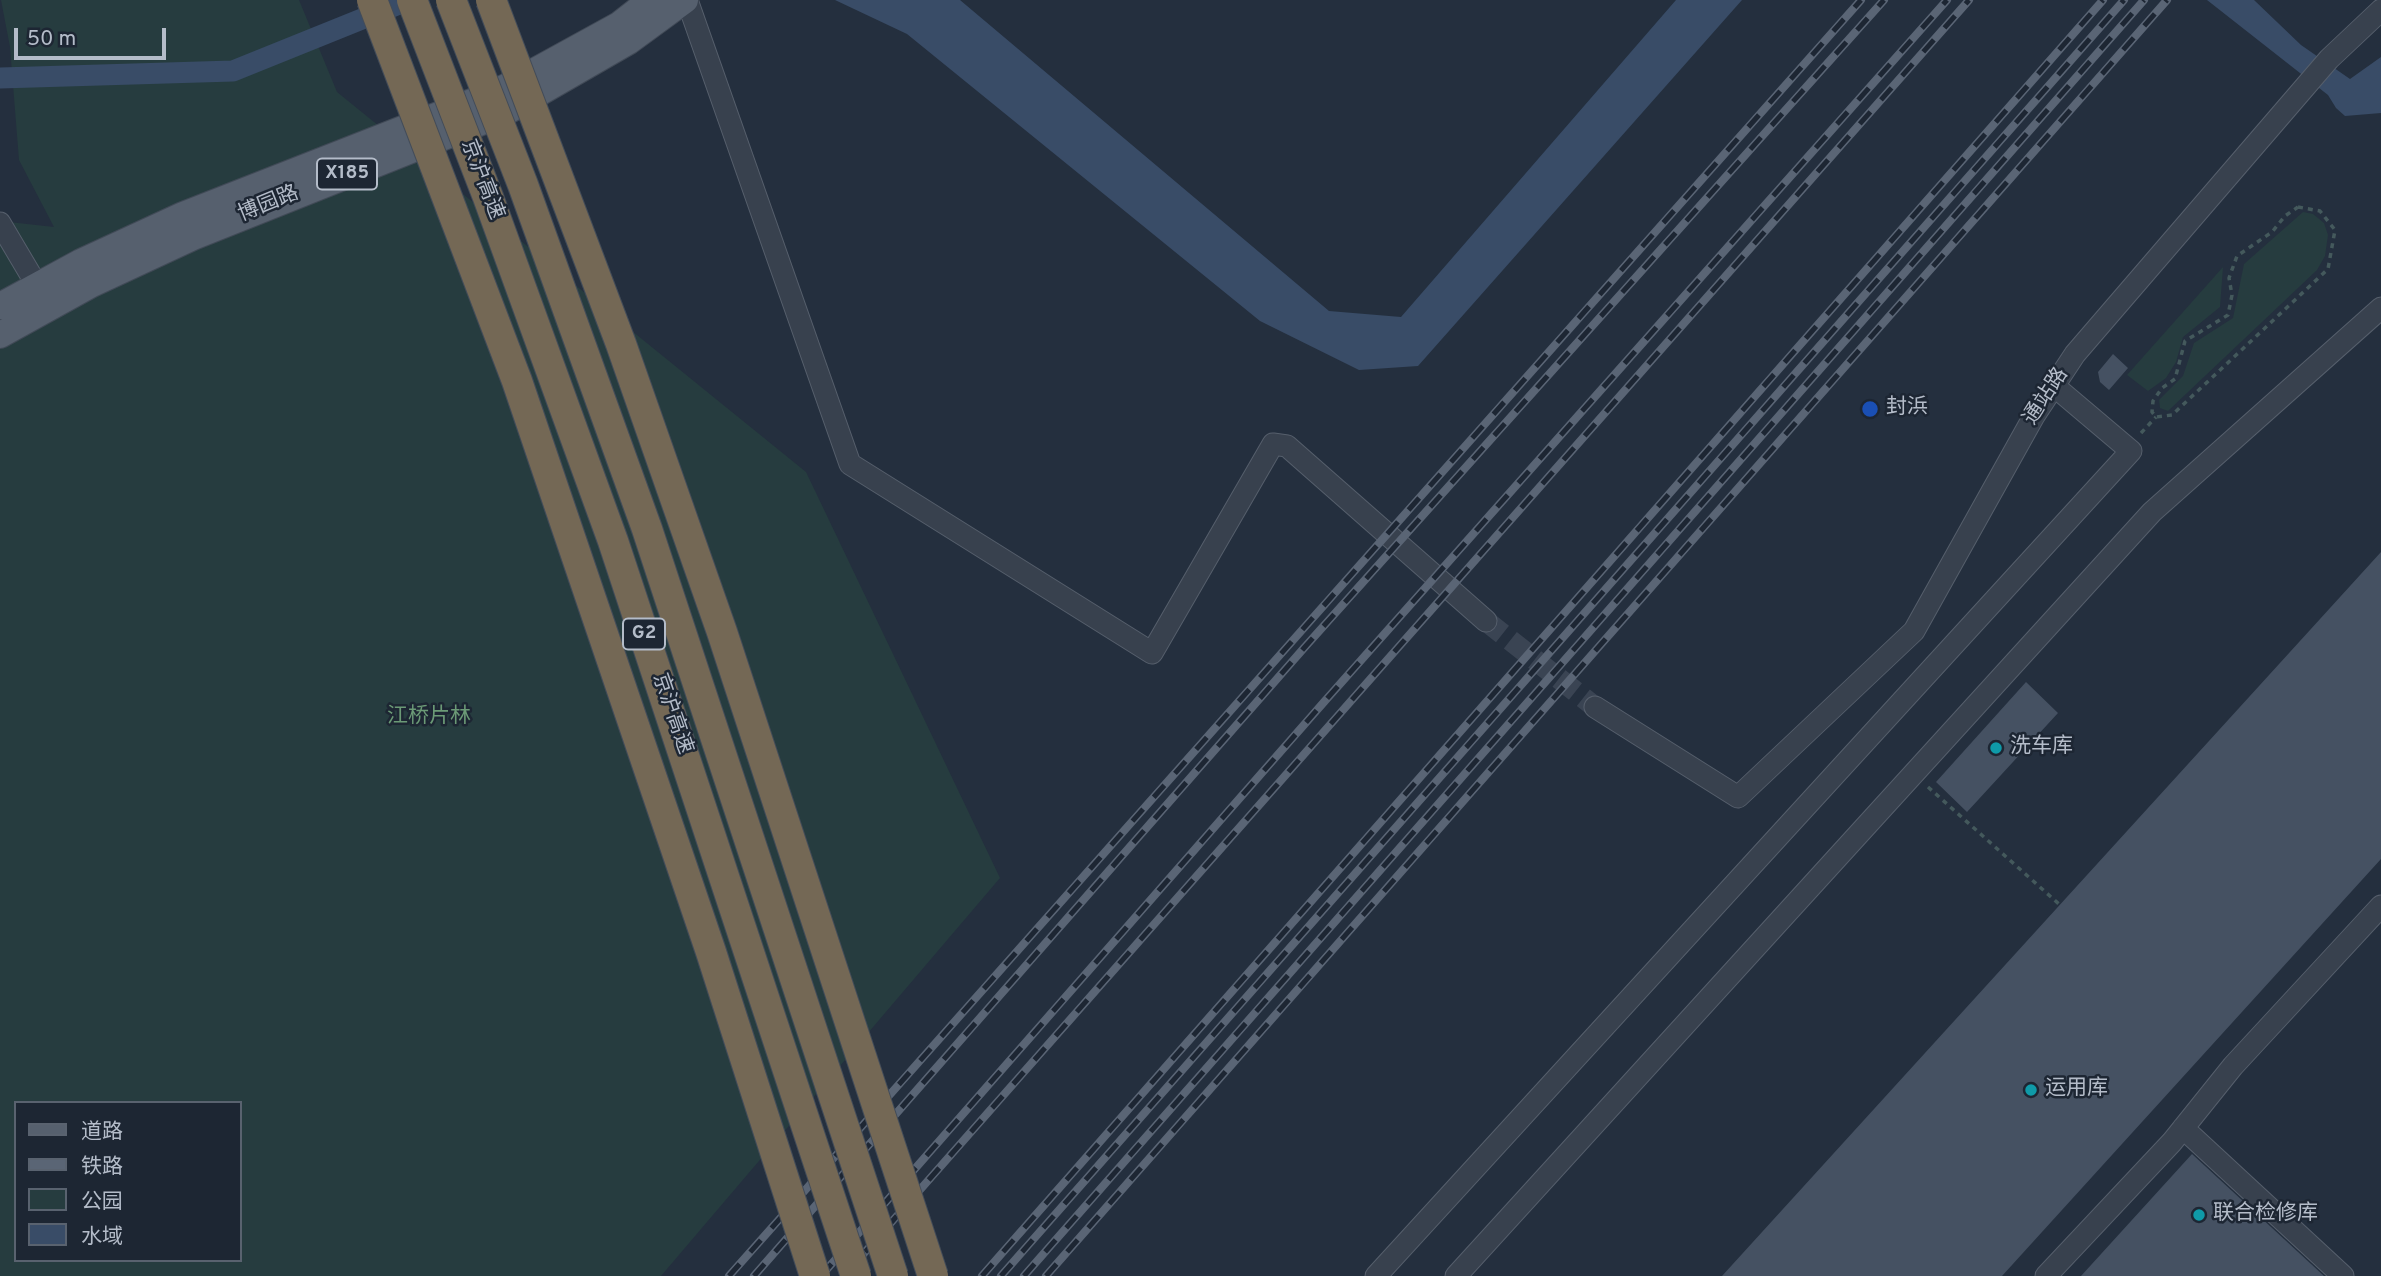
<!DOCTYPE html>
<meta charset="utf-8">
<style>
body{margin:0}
#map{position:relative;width:2381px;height:1276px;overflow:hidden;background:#242f3e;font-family:Overpass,"Noto Sans SC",sans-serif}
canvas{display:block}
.legend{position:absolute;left:14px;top:1101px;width:228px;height:161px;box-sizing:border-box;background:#1d2633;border:2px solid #59626f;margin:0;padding:9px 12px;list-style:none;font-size:21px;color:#b4bcc9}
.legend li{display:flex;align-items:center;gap:14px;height:35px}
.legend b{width:35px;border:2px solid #59626f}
.scale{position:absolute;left:14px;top:28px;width:152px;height:32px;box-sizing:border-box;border:4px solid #b4bcc9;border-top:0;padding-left:9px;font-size:21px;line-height:24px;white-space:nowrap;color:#b4bcc9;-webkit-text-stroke:5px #1d2633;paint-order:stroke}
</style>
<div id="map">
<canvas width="2381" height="1276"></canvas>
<ul class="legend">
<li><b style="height:9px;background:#56606e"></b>道路</li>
<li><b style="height:9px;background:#5a6575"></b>铁路</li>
<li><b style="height:19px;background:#263c3f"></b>公园</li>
<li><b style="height:19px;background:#394c67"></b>水域</li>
</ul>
<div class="scale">50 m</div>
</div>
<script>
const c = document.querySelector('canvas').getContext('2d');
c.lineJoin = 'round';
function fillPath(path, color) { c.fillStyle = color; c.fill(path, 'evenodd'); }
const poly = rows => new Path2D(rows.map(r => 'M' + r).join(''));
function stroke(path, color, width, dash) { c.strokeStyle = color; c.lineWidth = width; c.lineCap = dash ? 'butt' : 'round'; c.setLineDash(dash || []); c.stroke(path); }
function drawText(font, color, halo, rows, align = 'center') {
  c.font = font + ' Overpass,"Noto Sans SC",sans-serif'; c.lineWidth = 5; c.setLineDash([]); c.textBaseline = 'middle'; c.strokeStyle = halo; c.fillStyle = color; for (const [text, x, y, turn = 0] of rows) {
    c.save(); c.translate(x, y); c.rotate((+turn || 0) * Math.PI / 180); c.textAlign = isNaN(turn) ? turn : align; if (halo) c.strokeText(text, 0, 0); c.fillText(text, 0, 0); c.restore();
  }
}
fillPath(poly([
 [1,0,299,0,337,92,806,472,1000,878,661,1276,0,1276,0,221,54,227,19,160,10,47],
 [16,1103,240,1103,240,1260,16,1260],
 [2303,212,2313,214,2324,223,2328,235,2325,256,2317,270,2168,411,2160,408,2159,400,2183,376,2194,343,2233,318,2244,264],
 [2223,267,2220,307,2183,337,2176,362,2166,378,2148,391,2127,375]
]), '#263c3f');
fillPath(poly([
 [835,0,960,0,1329,311,1401,317,1676,0,1742,0,1418,366,1359,370,1260,321,907,34],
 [2207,0,2254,0,2301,45,2350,79,2381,57,2381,113,2345,116,2336,108,2328,95]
]), '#394c67');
stroke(poly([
 [0,78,233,71,409,0]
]), '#394c67', 21);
fillPath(poly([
 [2113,354,2128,368,2109,390,2100,382,2098,372],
 [2381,552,2381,859,2002,1276,1722,1276],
 [2026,682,2058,713,1967,812,1936,782],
 [2192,1154,2324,1276,2081,1276]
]), '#455162');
stroke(poly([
 [1486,621,1595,707]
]), '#3a4453', 21, [21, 10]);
const minor = poly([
 [687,0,850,464,1152,653,1273,444,1287,446,1486,621],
 [0,223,45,299],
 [1595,707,1738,797,1914,631,2034,416,2075,354,2329,59,2381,10],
 [2183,1128,2343,1276],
 [1376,1276,2131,451,2053,385],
 [1456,1276,2152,512,2381,308],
 [2046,1276,2172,1142,2233,1066,2381,906]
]);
const major = poly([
 [0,306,81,262,183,215,497,92,619,25,651,0],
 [0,335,92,284,193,237,504,113,629,41,685,0]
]);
stroke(minor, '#565f6c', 23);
stroke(major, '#414a57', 28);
stroke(poly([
 [2298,207,2320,211,2335,230,2328,269,2172,415,2156,417,2152,412,2153,401,2162,388,2175,379,2185,341,2228,315,2232,295,2229,278,2237,256,2272,232,2285,216,2298,207],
 [2141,433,2156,417],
 [1928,787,2060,905]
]), '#44595c', 3.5, [5, 5]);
stroke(minor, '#38414e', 21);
stroke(major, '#56606e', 26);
const rail = poly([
 [729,1276,1861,0],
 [754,1276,1304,648,1884,0],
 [821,1276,1324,702,1947,0],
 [844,1276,1969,0],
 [982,1276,2103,0],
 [1001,1276,2124,0],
 [1024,1276,2144,0],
 [1046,1276,2167,0]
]);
stroke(rail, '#5a6575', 8);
stroke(rail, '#1d2633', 5, [16]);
const highwayBridge = poly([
 [372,0,517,381,711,952,815,1276],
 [412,0,488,197,613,541,856,1276],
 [451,0,523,185,647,529,893,1276],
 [491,0,621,344,722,632,933,1276]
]);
stroke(highwayBridge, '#434c59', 32, []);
stroke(highwayBridge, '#746855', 30);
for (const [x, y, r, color] of [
 [1870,409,9,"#1a4fb4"],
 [1996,748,7,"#0f9aa8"],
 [2031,1090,7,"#0f9aa8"],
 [2199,1215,7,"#0f9aa8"]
]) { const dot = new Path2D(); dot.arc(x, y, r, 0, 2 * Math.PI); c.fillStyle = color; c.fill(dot); stroke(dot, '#1d2633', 2.5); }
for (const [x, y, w] of [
 [347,174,60],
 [644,634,42]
]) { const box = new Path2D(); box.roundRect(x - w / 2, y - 15.5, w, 31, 5); c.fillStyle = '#1d2633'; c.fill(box); stroke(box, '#b4bcc9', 2); }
drawText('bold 19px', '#b4bcc9', null, [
 ["X185",347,174],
 ["G2",644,634]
]);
drawText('21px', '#b4bcc9', '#1d2633', [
 ["京沪高速",481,180,69],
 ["博园路",269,205,-22],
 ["通站路",2047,397,-57],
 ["京沪高速",671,714,71]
]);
drawText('21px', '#b4bcc9', '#1d2633', [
 ["封浜",1886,409],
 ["洗车库",2010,748],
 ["运用库",2045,1090],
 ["联合检修库",2213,1215]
], 'left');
drawText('21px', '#6b9a76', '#1d2633', [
 ["江桥片林",429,718]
]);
</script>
